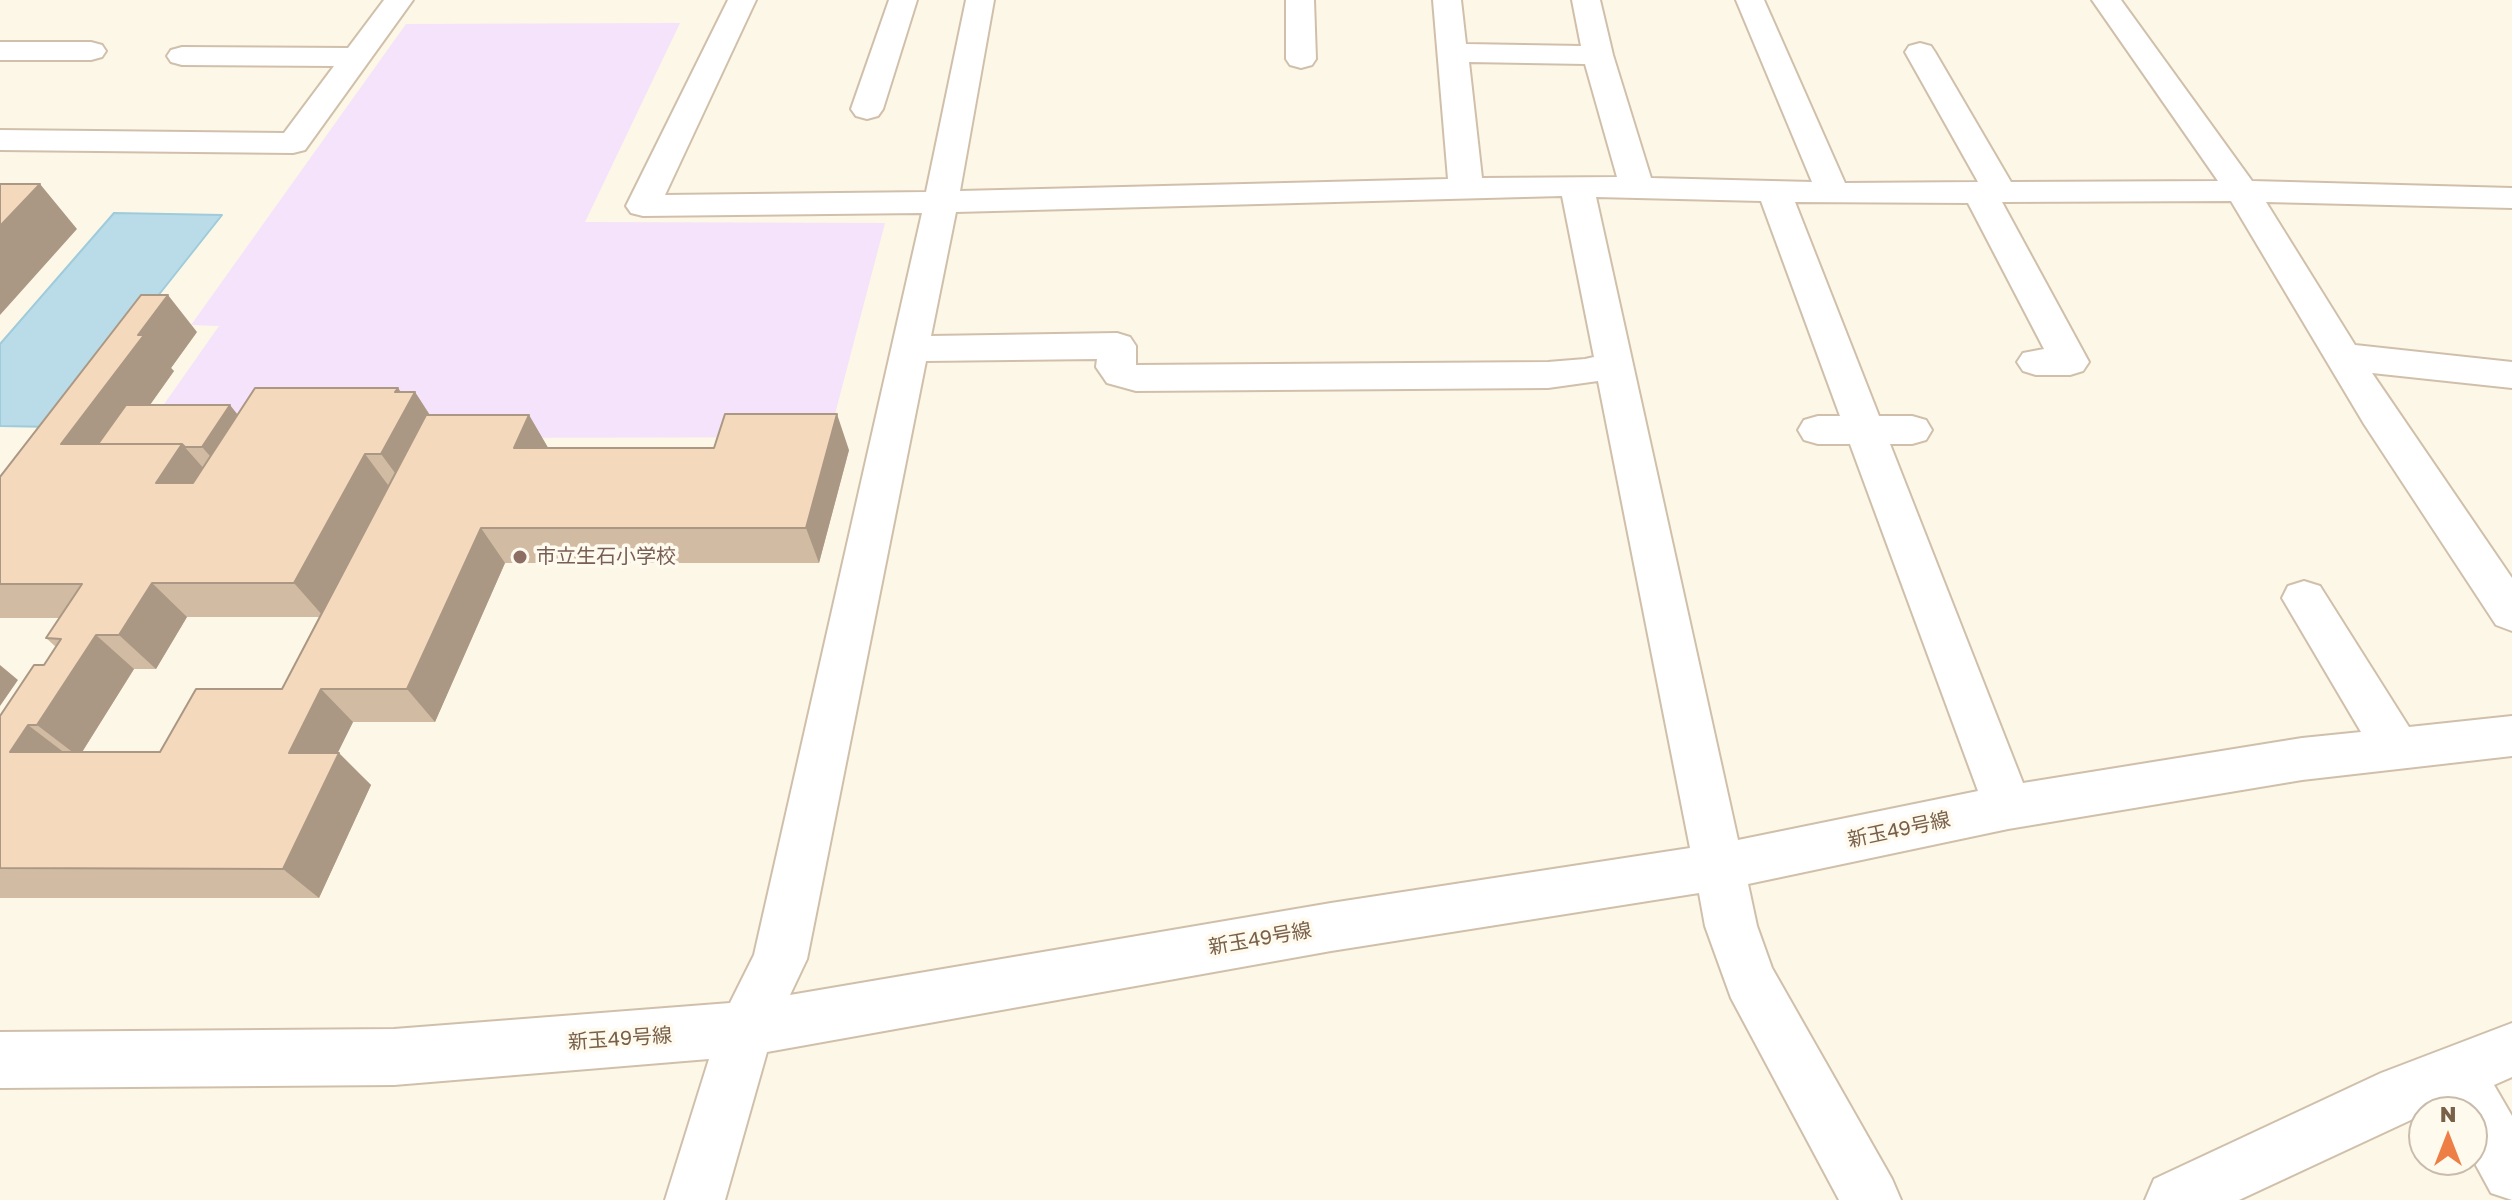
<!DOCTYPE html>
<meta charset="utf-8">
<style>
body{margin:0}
#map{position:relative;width:2512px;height:1200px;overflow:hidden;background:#fdf7e7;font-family:"Golos Text",sans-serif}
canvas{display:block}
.north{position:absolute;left:2408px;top:1096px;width:80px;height:80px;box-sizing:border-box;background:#fffaee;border:2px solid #c9bcac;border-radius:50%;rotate:0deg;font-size:22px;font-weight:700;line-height:32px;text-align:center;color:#796049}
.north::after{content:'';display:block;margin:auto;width:28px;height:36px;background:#ed7f46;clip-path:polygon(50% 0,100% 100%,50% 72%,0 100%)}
</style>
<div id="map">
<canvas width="2512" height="1200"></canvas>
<div class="north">N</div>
</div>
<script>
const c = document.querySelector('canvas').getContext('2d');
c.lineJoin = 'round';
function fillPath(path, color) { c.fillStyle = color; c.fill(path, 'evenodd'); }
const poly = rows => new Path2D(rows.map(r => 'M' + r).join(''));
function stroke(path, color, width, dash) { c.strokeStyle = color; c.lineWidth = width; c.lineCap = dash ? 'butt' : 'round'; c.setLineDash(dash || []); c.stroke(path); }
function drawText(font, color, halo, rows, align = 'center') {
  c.font = font + ' "Golos Text","Noto Sans JP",sans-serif'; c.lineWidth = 7; c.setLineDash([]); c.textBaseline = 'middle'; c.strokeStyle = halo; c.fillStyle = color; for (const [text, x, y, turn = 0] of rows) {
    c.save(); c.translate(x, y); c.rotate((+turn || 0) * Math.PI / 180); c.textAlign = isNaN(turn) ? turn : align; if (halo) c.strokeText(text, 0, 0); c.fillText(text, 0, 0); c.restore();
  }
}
fillPath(poly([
 [680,23,585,222,885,223,829,437,455,438,153,420,219,326,191,325,406,24]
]), '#f4e3fa');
const water = poly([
 [114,213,222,215,54,427,0,426,0,344,114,213]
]);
fillPath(water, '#b9dce8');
stroke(water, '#9fcbdb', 2);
const minor = poly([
 [384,0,413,0,305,150,293,153,0,150,0,130,284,133,334,66,182,65,171,62,167,56,171,50,182,47,348,48,384,0],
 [728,0,756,0,665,195,926,192,966,0,994,0,960,191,1448,179,1433,0,1461,0,1466,44,1581,46,1572,0,1600,0,1613,55,1651,178,1812,182,1736,0,1764,0,1845,183,1978,182,1905,52,1909,46,1920,43,1931,46,1935,52,2011,182,2218,181,2092,0,2121,0,2252,181,2512,188,2512,208,2266,202,2355,345,2512,362,2512,388,2372,373,2512,578,2512,631,2496,625,2364,424,2231,201,2002,202,2089,362,2083,371,2070,375,2036,375,2023,371,2017,362,2023,353,2044,349,1968,203,1795,202,1879,416,1912,416,1926,420,1932,430,1926,440,1912,444,1890,444,2023,783,2302,738,2361,732,2282,598,2288,586,2304,581,2320,586,2409,727,2512,716,2512,756,2302,780,2008,829,1748,884,1757,926,1772,968,1892,1179,1901,1200,1839,1200,1731,998,1705,926,1699,893,1331,951,767,1052,725,1200,665,1200,709,1059,394,1085,0,1088,0,1032,394,1029,730,1003,754,955,922,213,643,216,631,213,626,206,728,0],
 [1469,62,1585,64,1617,177,1482,178,1469,62],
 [1562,196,1594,357,1585,359,1548,362,1136,365,1136,346,1130,337,1117,333,931,336,956,212,1562,196],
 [1596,197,1761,201,1840,416,1818,416,1804,420,1798,430,1804,440,1818,444,1850,444,1978,791,1738,840,1596,197],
 [1097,359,1096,367,1107,383,1136,391,1548,388,1598,381,1690,848,1331,903,790,995,807,959,926,361,1097,359],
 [889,0,917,0,883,109,878,116,867,119,856,116,851,109,889,0],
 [1286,0,1314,0,1316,59,1312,65,1301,68,1290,65,1286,59,1286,0],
 [0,42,91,42,102,45,106,51,102,57,91,60,0,60,0,42],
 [2512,1023,2512,1077,2494,1085,2512,1116,2512,1200,2491,1193,2472,1158,2472,1112,2447,1112,2443,1105,2239,1200,2145,1200,2154,1179,2381,1073,2512,1023]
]);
stroke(minor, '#d0c0ab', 4);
fillPath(minor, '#fff');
fillPath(poly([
 [197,332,171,368,174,371,150,405,238,415,398,388,401,392,415,392,430,415,529,415,548,448,849,450,819,563,505,563,435,722,353,722,337,753,371,785,319,898,0,898,0,716,44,665,56,647,46,638,59,618,0,618,0,477],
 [187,617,319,617,282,689,160,752,82,752,134,669,156,669]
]), '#d2bba3');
fillPath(poly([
 [40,184,77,229,0,315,0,226],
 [168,295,197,332,171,368,174,371,120,447,61,444,138,335],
 [398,388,408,404,415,392,438,428,407,489,381,454,395,392],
 [230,405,250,430,224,472,202,447],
 [837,414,849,450,819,563,806,528],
 [529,415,550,451,514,448],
 [182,444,214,480,189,518,156,483],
 [365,454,391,489,324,617,294,583],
 [481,528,505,563,435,722,407,689],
 [152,583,187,617,156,669,119,635],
 [96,635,134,669,79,757,37,725],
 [0,665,18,680,0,706],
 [321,689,353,722,322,785,289,753],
 [28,725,70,757,10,752],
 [339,753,371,785,319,898,283,869]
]), '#ab9884');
const building = poly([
 [0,184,40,184,0,226,0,184],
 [141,295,168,295,138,335,144,335,61,444,182,444,156,483,193,483,255,388,398,388,395,392,415,392,381,454,365,454,294,583,152,583,119,635,96,635,37,725,28,725,10,752,160,752,196,689,282,689,426,415,529,415,514,448,714,448,725,414,837,414,806,528,481,528,407,689,321,689,289,753,339,753,283,869,0,868,0,716,34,665,44,665,61,639,46,638,82,584,0,584,0,477,141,295],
 [126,405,230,405,202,447,185,447,182,444,98,444,126,405]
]);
fillPath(building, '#f4d9bd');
stroke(building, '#ab9884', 2);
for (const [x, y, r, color] of [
 [520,557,8,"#8d6e63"]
]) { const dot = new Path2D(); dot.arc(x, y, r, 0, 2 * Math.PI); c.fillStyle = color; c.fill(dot); stroke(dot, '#fffaee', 3); }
drawText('20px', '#785e54', '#fffaee', [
 ["市立生石小学校",536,557]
], 'left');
drawText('20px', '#796049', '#fffaee', [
 ["新玉49号線",1899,830,-12],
 ["新玉49号線",1260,939,-10],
 ["新玉49号線",620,1039,-4]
]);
</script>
